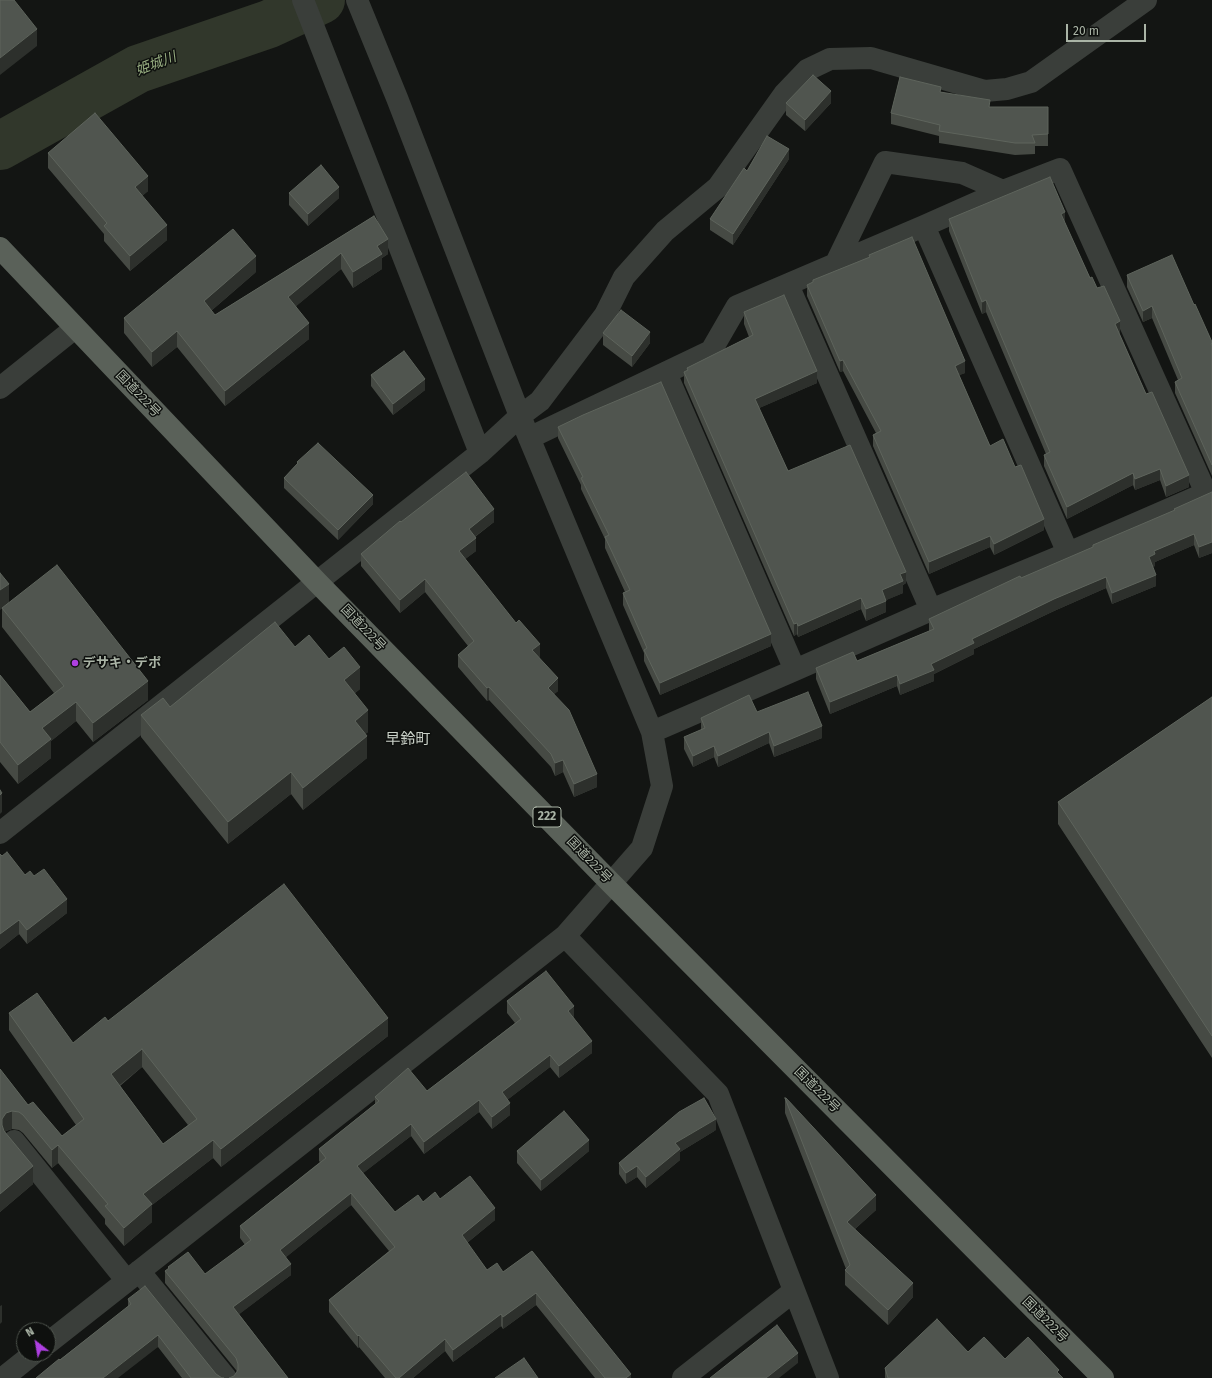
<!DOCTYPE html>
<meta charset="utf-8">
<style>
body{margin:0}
#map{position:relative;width:1212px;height:1378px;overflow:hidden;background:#131513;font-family:"Fira Sans",sans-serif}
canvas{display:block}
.north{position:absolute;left:16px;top:1322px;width:40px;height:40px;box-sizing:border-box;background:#0e100e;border:1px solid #4c524b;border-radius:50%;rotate:329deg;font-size:11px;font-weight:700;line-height:16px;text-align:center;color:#aab4a6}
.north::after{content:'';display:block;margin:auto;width:14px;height:18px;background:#ae3fe1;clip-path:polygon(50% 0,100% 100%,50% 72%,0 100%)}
.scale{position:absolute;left:1066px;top:24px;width:80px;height:18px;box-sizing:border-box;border:2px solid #aab4a6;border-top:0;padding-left:5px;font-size:12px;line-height:14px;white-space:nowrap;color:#aab4a6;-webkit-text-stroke:3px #0e100e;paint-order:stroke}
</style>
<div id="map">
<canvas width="1212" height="1378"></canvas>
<div class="north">N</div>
<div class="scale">20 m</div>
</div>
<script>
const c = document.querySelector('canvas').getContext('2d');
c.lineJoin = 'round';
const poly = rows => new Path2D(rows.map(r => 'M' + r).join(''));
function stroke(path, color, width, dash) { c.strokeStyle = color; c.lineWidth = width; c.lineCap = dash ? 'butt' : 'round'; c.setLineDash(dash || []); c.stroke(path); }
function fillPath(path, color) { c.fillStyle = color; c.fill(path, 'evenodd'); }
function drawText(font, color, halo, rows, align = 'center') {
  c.font = font + ' "Fira Sans","Noto Sans JP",sans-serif'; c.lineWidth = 3; c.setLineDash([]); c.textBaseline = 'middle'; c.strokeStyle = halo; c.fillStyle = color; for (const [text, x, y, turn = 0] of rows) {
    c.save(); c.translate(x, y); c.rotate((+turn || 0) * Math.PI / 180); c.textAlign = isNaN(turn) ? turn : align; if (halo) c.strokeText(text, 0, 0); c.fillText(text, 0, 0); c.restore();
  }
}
stroke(poly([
 [0,146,138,69,269,24,321,0]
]), '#31372b', 48);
stroke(poly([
 [303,0,480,453],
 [924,226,1068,553],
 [836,263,885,162,962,173,1003,191],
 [788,285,931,610],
 [666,373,795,670],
 [0,388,75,328],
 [529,438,711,351,737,306,924,226,1003,191,1060,169,1206,493,1068,553,931,610,795,670,652,732],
 [0,833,480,453,520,416,540,401,605,315,624,277,665,231,718,187,785,93,807,70,830,59,871,58,985,91,1007,89,1031,82,1146,0],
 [565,936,718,1094,828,1378],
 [14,1141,127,1281],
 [139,1271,226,1378],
 [48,1343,565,936,642,848,662,786,652,732,520,416,397,98,357,0],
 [3,1378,33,1354],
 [683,1378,794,1291]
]), '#3a3e3a', 22);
stroke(poly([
 [0,248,317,582,611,883,1103,1378]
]), '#5a6159', 22);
fillPath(poly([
 [941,92,990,107,1048,107,1048,146,1035,146,1035,154,1015,155,939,143,939,136,891,124,891,113],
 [786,103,831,103,805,131,786,115],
 [48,153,148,191,142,196,167,240,130,271,104,241,104,234,48,168],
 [789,159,733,245,710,230,710,219,747,171],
 [289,193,339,198,308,226,289,205],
 [374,216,388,254,382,258,382,269,353,288,341,269,296,306,309,339,225,406,177,347,152,367,124,333,124,318,256,272,211,311,215,315],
 [949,219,1065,223,1090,278,1097,288,1120,333,1119,333,1146,394,1189,487,1166,497,1160,480,1135,490,1133,485,1067,519,1044,466,1044,455,1046,454,986,312,982,314,949,231],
 [869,255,965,373,959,375,990,446,1015,467,1044,530,994,555,990,547,929,574,873,446,873,435,876,433,843,371,840,372,807,296,807,285,813,282,813,280,869,257],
 [1127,275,1194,305,1212,342,1212,476,1175,393,1175,382,1178,380,1152,318,1143,322,1127,287],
 [744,312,817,383,759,408,788,471,906,583,903,585,903,593,886,600,886,612,866,621,861,609,798,637,797,634,794,636,684,383,684,372,687,371,687,368,749,337,744,324],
 [603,333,650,343,632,367,603,345],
 [371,375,425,390,393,415,371,386],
 [558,427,771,646,660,695,644,661,644,653,623,605,623,593,625,592,605,548,605,539,581,489,581,485,558,438],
 [297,462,373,504,338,540,284,488,284,478,297,464],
 [1212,492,1212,553,1199,558,1194,545,1155,562,1155,566,1152,567,1156,586,1112,604,1106,588,1054,611,974,649,974,654,934,674,934,681,900,695,897,686,830,714,816,679,816,668,857,661,929,631,929,619,1021,578,1093,547,1093,545,1174,511,1174,509],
 [401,522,494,522,475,537,476,551,465,559,540,657,539,657,558,691,554,694,597,787,574,797,563,772,555,776,551,767,489,700,487,701,458,667,458,655,468,646,425,592,400,613,361,566,361,554],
 [9,603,148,700,93,742,76,721,51,741,51,758,18,784,0,762,0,675,30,712,54,693,2,627,2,608],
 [295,647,329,659,360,689,355,693,368,732,365,734,367,758,303,810,291,794,228,844,141,737,141,715,170,707],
 [1212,697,1212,1058,1058,824,1058,802],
 [757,712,822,738,774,757,769,743,718,767,714,757,693,767,684,749,684,737,701,730,701,718],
 [0,854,2,856,25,875,34,876,67,913,27,944,19,934,0,949],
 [507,1001,574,1018,592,1053,559,1078,550,1067,507,1100,510,1115,492,1129,479,1112,424,1154,411,1136,363,1173,395,1212,423,1202,440,1199,495,1220,467,1243,487,1270,503,1272,532,1251,631,1378,595,1378,536,1305,503,1329,501,1326,453,1362,445,1351,413,1378,385,1378,359,1347,358,1348,329,1312,329,1300,389,1251,351,1205,286,1257,291,1275,239,1314,288,1378,234,1376,237,1372,236,1370,165,1283,165,1271,168,1269,168,1267,205,1274,245,1245,240,1238,240,1226,320,1162,319,1161,319,1149,375,1104,375,1097,427,1091,515,1023,507,1013],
 [9,1013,73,1043,108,1021,388,1036,221,1167,213,1158,152,1205,152,1222,124,1246,105,1224,105,1219,58,1163,52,1168,23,1133,19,1130,12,1129,6,1131,5,1132,33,1184,0,1212,0,1069,28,1105,62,1136,76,1125,9,1030],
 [142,1067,188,1125,163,1144,120,1086],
 [785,1098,876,1210,855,1229,913,1297,888,1325,845,1285,845,1270,846,1269,785,1113],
 [716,1130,680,1152,680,1160,646,1188,637,1177,626,1184,619,1174,619,1163],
 [517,1151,589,1151,541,1191,517,1163],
 [128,1299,216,1374,222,1378,224,1378,182,1378,158,1347,36,1378,128,1307],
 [968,1352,1005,1359,1059,1374,1063,1378,885,1378,885,1368]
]), '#464a44');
fillPath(poly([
 [37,29,37,46,0,75,0,58],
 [831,91,831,103,805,131,805,120],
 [789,149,789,159,733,245,733,234],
 [148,176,148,191,135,202,135,187],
 [339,187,339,198,308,226,308,214],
 [1065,212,1065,223,1061,214],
 [167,225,167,240,130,271,130,256],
 [388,239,388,254,382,258,382,269,353,288,353,272,377,246],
 [341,253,341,269,288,313,288,297],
 [256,256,256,272,204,317,204,301],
 [986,300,986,312,982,314,982,302],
 [1152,306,1152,318,1143,322,1143,311],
 [1120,321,1120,333,1115,335,1115,324],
 [309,323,309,339,225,406,225,391],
 [177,331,177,347,152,367,152,352],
 [650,332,650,343,632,367,632,356],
 [843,360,843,371,840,372,840,361],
 [965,361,965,373,955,377,955,366],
 [817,371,817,383,755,410,755,399],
 [425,379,425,390,393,415,393,404],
 [1160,469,1160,480,1135,490,1135,479],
 [1133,473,1133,485,1067,519,1067,507],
 [1189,475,1189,487,1166,497,1166,486],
 [373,495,373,504,338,540,338,530],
 [494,509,494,522,469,541,469,529],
 [1044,519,1044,530,994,555,994,544],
 [1194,534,1194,545,1155,562,1155,566,1149,569,1149,557,1154,551],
 [990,536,990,547,929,574,929,562],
 [476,538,476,551,459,564,459,551],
 [1212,542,1212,553,1199,558,1199,547],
 [906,572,906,583,903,585,903,593,882,602,882,590,900,574],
 [1156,575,1156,586,1112,604,1112,593],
 [1106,577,1106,588,1054,611,974,649,974,654,934,674,934,681,900,695,900,684,931,664,972,639,1054,599],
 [425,579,425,592,400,613,400,600],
 [9,584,9,603,0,610,0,590],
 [861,598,861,609,798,637,798,626],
 [886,601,886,612,866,621,866,609],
 [797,623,797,634,794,636,794,624],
 [771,634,771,646,660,695,660,683],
 [540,644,540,657,532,663,532,650],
 [360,667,360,689,344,702,344,680],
 [897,675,897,686,830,714,830,702],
 [558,678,558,691,548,700,548,688],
 [148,681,148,700,93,742,93,723],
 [489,687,489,700,487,701,487,688],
 [76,702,76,721,51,741,51,758,18,784,18,765,42,728],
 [368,710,368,732,355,743,355,721],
 [822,726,822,738,774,757,774,746],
 [769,732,769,743,718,767,718,756],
 [367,736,367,758,303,810,303,788],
 [714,746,714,757,693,767,693,756],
 [563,760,563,772,555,776,555,763],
 [291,772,291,794,228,844,228,822],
 [597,774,597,787,574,797,574,784],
 [2,793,2,812,0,814,0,795],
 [67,899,67,913,27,944,27,930],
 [19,920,19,934,0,949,0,934],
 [574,1006,574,1018,568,1023,568,1011],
 [388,1018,388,1036,221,1167,221,1149],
 [592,1041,592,1053,559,1078,559,1066],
 [142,1049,142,1067,111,1092,111,1074],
 [550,1055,550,1067,502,1104,502,1092],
 [479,1100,479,1112,424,1154,424,1142],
 [510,1103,510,1115,492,1129,492,1117],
 [12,1111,12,1129,6,1131,2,1137,2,1119,6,1113],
 [716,1119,716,1130,680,1152,680,1160,646,1188,646,1177,675,1143],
 [411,1124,411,1136,357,1178,357,1166],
 [213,1140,213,1158,152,1205,152,1222,124,1246,124,1228,143,1194],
 [589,1140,589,1151,541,1191,541,1180],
 [58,1145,58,1163,52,1168,52,1150],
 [33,1166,33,1184,0,1212,0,1194],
 [637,1166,637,1177,626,1184,626,1173],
 [351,1193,351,1205,280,1262,280,1250],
 [876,1195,876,1210,847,1236,847,1222],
 [495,1208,495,1220,462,1247,462,1235],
 [291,1264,291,1275,233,1319,233,1307],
 [913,1283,913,1297,888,1325,888,1310],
 [536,1293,536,1305,503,1329,503,1317],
 [2,1305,2,1322,0,1324,0,1306],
 [501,1314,501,1326,453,1362,453,1350],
 [158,1335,158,1347,118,1378,103,1378],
 [359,1335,359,1347,358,1348,358,1336],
 [445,1339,445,1351,413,1378,399,1378],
 [798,1353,798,1363,779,1378,766,1378],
 [631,1374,631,1378,626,1378]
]), '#2d302c');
const building = poly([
 [0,0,14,0,37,29,0,58,0,0],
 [813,75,831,91,805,120,786,103,813,75],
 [900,77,941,87,940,92,990,100,989,107,1048,107,1048,134,1032,135,1035,143,1015,143,939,131,940,125,891,113,900,77],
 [95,113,148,176,135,187,167,225,130,256,104,226,107,223,48,153,95,113],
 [767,136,789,149,733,234,710,219,744,168,747,171,767,136],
 [321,165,339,187,308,214,289,193,321,165],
 [1050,177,1065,212,1061,214,1090,278,1092,277,1097,288,1104,286,1120,321,1115,324,1146,394,1152,392,1189,475,1166,486,1160,469,1135,479,1133,473,1067,507,1044,455,1050,452,986,300,982,302,949,219,1050,177],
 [374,216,388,239,377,246,382,254,353,272,341,253,288,297,309,323,225,391,177,331,152,352,124,318,233,229,256,256,204,301,215,315,374,216],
 [912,237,965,361,955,366,990,446,1003,439,1015,467,1021,465,1044,519,994,544,990,536,929,562,873,435,881,431,843,360,840,361,807,285,813,282,813,280,870,257,869,255,912,237],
 [1172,255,1194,305,1195,304,1212,342,1212,343,1211,344,1212,346,1212,465,1175,382,1182,378,1152,306,1143,311,1127,275,1172,255],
 [784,295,817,371,755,399,788,471,850,445,906,572,900,574,903,581,882,590,886,601,866,609,861,598,798,626,797,623,794,624,684,372,688,370,687,368,753,335,744,312,784,295],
 [621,310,650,332,632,356,603,333,621,310],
 [404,351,425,379,393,404,371,375,404,351],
 [661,382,771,634,660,683,644,650,647,648,623,593,630,590,605,537,609,535,581,478,583,477,558,427,583,415,661,382],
 [318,443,373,495,338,530,284,478,298,463,297,462,318,443],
 [466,472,494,509,469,529,476,538,459,551,516,623,519,620,540,644,532,650,558,678,548,688,569,710,597,774,574,784,563,760,555,763,551,754,489,687,487,688,458,655,474,641,425,579,400,600,361,554,400,521,401,522,466,472],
 [1212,492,1212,542,1199,547,1194,534,1154,551,1155,554,1149,557,1156,575,1112,593,1106,577,1054,599,972,639,974,643,931,664,934,670,900,684,897,675,830,702,816,668,853,652,857,661,934,629,929,619,1020,576,1021,578,1093,547,1093,545,1175,510,1174,509,1212,492],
 [57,565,148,681,93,723,76,702,42,728,51,739,18,765,0,742,0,675,30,712,64,686,2,608,57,565],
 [0,573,9,584,0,590,0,573],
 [275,622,295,647,309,635,329,659,344,647,360,667,344,680,368,710,355,721,367,736,303,788,291,772,228,822,141,715,163,698,170,707,275,622],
 [808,692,822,726,774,746,769,732,718,756,714,746,693,756,684,737,705,728,701,718,749,695,757,712,808,692],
 [1212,697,1212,1036,1058,802,1212,697],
 [0,790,2,793,0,795,0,790],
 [7,852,25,875,30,871,34,876,44,869,67,899,27,930,19,920,0,934,0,854,2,856,7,852],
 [284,884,388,1018,221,1149,213,1140,143,1194,152,1204,124,1228,105,1206,108,1204,58,1145,52,1150,23,1115,19,1112,12,1111,6,1113,2,1119,2,1125,4,1131,33,1166,0,1194,0,1069,28,1105,33,1102,62,1136,84,1119,9,1013,37,993,73,1043,105,1017,108,1021,284,884],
 [142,1049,197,1119,163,1144,111,1074,142,1049],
 [546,971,574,1006,568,1011,592,1041,559,1066,550,1055,502,1092,510,1103,492,1117,479,1100,424,1142,411,1124,357,1166,395,1212,418,1195,423,1202,435,1192,440,1199,470,1176,495,1208,462,1235,487,1270,497,1263,503,1272,532,1251,631,1374,626,1378,605,1378,536,1293,503,1317,501,1314,453,1350,445,1339,399,1378,396,1378,359,1335,358,1336,329,1300,395,1247,351,1193,280,1250,291,1264,233,1307,288,1378,229,1378,234,1376,238,1370,238,1364,236,1358,165,1271,169,1268,168,1267,188,1252,205,1274,251,1240,240,1226,326,1158,319,1149,379,1101,375,1097,408,1068,427,1091,521,1019,507,1001,546,971],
 [704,1098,716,1119,675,1143,680,1149,646,1177,637,1166,626,1173,619,1163,679,1112,704,1098],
 [785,1098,786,1098,876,1195,847,1222,913,1283,888,1310,845,1270,850,1265,785,1098],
 [564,1111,589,1140,541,1180,517,1151,564,1111],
 [145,1286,216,1374,222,1378,224,1378,191,1378,158,1335,103,1378,36,1378,59,1359,60,1360,131,1304,128,1299,145,1286],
 [937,1319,968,1352,984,1337,1005,1359,1028,1337,1059,1370,1057,1372,1063,1378,888,1378,885,1368,937,1319],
 [777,1325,798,1353,766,1378,710,1378,777,1325],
 [524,1358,538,1378,495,1378,524,1358]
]);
fillPath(building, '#50554f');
stroke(building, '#5e645c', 1);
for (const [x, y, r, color] of [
 [75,663,4,"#ae3fe1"]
]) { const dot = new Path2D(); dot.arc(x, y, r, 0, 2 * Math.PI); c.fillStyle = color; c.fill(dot); stroke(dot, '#0e100e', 1.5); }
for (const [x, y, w] of [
 [547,817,28]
]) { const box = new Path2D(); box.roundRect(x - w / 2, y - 10, w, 20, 3); c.fillStyle = '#0e100e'; c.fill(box); stroke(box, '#aab4a6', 1); }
drawText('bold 12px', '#aab4a6', null, [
 ["222",547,817]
]);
drawText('13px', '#aab4a6', '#0e100e', [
 ["国道222号",138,394,46],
 ["国道222号",363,628,46],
 ["国道222号",589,860,46],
 ["国道222号",817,1090,45],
 ["国道222号",1045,1320,45]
]);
drawText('bold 13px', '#aab4a6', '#0e100e', [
 ["デサキ・デポ",83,663]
], 'left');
drawText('italic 14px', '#96ac80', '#0e100e', [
 ["姫城川",156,64,-21]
]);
drawText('15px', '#c9d0c7', '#0e100e', [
 ["早鈴町",408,740]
]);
</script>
